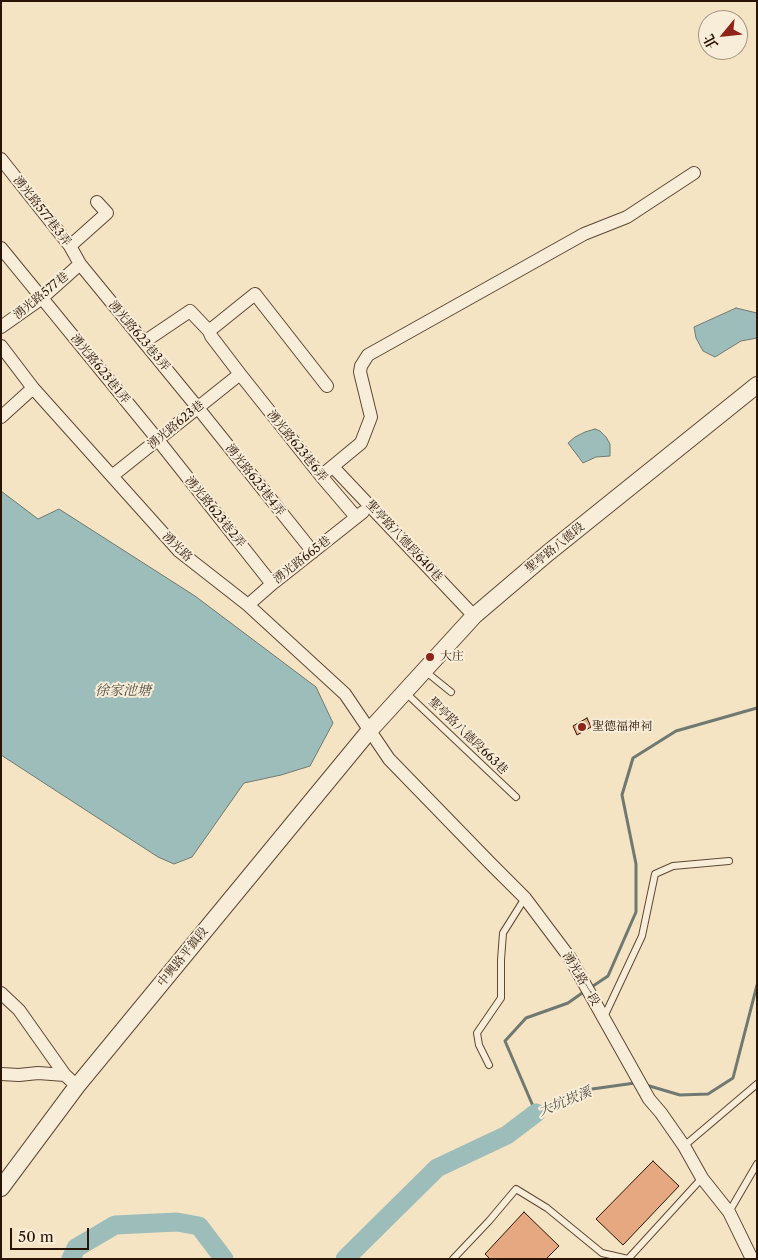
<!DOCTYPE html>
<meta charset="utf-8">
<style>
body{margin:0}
#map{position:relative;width:758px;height:1260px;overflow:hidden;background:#f5e4c3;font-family:"Libre Caslon Text","Noto Serif TC",serif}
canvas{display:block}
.frame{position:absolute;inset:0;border:2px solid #2a1406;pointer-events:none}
.north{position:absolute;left:698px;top:10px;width:50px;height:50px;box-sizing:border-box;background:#f8edd8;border:1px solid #a69684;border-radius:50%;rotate:242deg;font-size:14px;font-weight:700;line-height:20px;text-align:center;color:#2a1406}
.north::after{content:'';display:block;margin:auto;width:18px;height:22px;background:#8f2418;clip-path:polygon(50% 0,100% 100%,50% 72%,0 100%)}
.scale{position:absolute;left:10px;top:1228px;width:79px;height:22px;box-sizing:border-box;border:2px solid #2a1406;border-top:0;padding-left:6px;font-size:15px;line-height:18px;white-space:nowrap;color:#2a1406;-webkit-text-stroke:4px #f8edd8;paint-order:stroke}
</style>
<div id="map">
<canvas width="758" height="1260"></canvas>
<div class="frame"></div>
<div class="north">北</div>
<div class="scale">50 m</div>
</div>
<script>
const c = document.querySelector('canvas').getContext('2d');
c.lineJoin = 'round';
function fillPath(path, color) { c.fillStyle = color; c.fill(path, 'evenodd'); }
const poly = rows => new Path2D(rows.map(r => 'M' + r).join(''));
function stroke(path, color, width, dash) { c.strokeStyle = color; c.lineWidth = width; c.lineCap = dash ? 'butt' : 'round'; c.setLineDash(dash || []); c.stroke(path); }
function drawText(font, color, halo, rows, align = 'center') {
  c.font = font + ' "Libre Caslon Text","Noto Serif TC",serif'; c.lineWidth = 4; c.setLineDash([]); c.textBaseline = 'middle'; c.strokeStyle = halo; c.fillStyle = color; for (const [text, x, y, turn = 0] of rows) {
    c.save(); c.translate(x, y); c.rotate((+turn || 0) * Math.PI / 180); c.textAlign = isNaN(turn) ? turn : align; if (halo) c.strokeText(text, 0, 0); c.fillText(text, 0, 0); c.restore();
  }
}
const water = poly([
 [736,308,757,313,757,338,741,341,715,357,703,351,696,338,694,327,736,308],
 [595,429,600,431,606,437,610,444,610,456,596,457,583,463,568,443,575,437,585,432,595,429],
 [1,491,38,519,59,509,195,596,316,687,333,723,310,766,281,775,244,783,192,857,174,864,158,857,1,755,1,491]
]);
fillPath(water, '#9dbdba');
stroke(water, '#6f7972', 1);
stroke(poly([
 [590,988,608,976,636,912,636,864,622,795,633,758,676,731,757,708],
 [585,991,568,1003,526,1018,505,1041,536,1113,585,1090,635,1083],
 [646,1085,680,1095,708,1094,733,1078,757,985]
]), '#6f7972', 3);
stroke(poly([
 [71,1259,76,1248,115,1225,177,1222,199,1226,224,1259],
 [345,1259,437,1168,507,1135,536,1113]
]), '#9dbdba', 19);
const building = poly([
 [587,718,591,727,577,735,573,726,587,718],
 [653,1161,679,1186,623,1245,596,1219,653,1161],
 [524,1212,559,1246,546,1259,490,1259,485,1254,524,1212]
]);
fillPath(building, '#e5a881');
stroke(building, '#2a1406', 1);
const service = poly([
 [425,671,451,692],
 [406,693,516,797],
 [604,1017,642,936,655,874,673,866,729,861],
 [489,1065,479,1045,477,1033,501,998,501,960,503,933,525,898],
 [684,1146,757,1084],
 [729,1212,757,1164],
 [453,1259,489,1221,516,1189,547,1208,602,1253,628,1259,702,1178]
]);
const minor = poly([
 [1,159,70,246,80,264,198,408,313,552],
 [70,246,107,213,97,202],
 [1,248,158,440,272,584],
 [1,327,42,298,80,264],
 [209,331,255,294,327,386],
 [144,342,190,311,209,331,211,336,240,374,321,476,356,517],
 [1,346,33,388,179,551,248,605,345,694,389,759,489,862,525,898,570,958,649,1099,661,1113,684,1146,702,1178,729,1212,752,1259],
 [1,417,33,388],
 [333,467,474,616],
 [112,476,240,374],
 [321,476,361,443,371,417,360,372,361,366,368,355,584,234,627,217,694,173],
 [248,605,272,584,363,512],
 [1,993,19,1010,65,1075,77,1086],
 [1,1074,19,1075,38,1073,65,1075]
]);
const tertiary = poly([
 [1,1188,77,1086,370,730,474,616,548,553,757,385]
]);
stroke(service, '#5d4835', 8);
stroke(minor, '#5d4835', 14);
stroke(tertiary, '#5d4835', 18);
stroke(service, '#f8edd8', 6);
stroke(minor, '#f8edd8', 12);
stroke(tertiary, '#f8edd8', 16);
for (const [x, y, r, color] of [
 [430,657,5,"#8f2418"],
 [582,727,5,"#8f2418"]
]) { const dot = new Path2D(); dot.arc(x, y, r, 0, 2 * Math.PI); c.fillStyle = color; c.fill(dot); stroke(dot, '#f8edd8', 2); }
drawText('12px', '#2a1406', '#f8edd8', [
 ["湧光路577巷3弄",42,211,52],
 ["湧光路577巷",41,296,-39],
 ["湧光路623巷3弄",139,336,50],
 ["湧光路623巷1弄",100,369,51],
 ["湧光路623巷",176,425,-39],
 ["湧光路623巷6弄",297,446,51],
 ["湧光路623巷4弄",255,480,52],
 ["湧光路623巷2弄",215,512,51],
 ["聖亭路八德段640巷",404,541,47],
 ["湧光路",177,547,44],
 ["聖亭路八德段",555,548,-39],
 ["湧光路665巷",302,560,-38],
 ["聖亭路八德段663巷",468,736,44],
 ["中興路平鎮段",183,957,-51],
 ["湧光路一段",581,979,59]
]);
drawText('12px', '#2a1406', '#f8edd8', [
 ["大庄",440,657],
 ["聖德福神祠",592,727]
], 'left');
drawText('italic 14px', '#524f45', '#f8edd8', [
 ["徐家池塘",123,691],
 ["大坑崁溪",565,1102,-22]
]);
</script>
